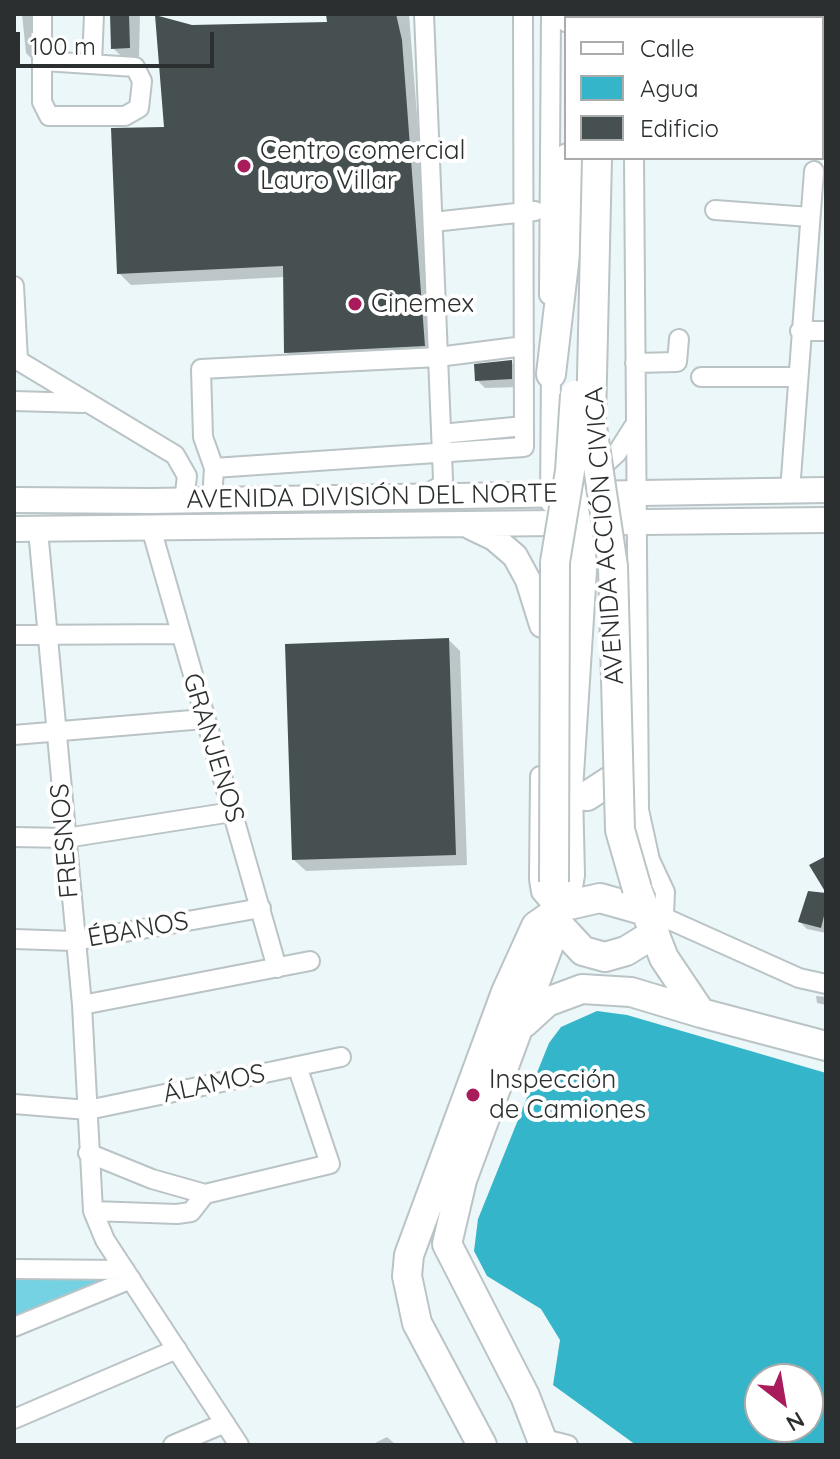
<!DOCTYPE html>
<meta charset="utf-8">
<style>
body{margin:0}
#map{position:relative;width:840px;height:1459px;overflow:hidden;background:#ecf7f9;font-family:Quicksand,sans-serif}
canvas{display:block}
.frame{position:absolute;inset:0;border:16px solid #2b2f2f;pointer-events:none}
.legend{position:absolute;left:564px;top:16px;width:260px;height:144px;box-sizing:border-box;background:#fff;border:2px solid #aaacac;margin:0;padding:10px 14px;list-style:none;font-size:24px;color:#2b2f2f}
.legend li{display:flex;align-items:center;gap:16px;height:40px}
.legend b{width:40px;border:2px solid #aaacac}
.north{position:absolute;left:744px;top:1363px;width:80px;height:80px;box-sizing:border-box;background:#fff;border:2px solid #aaacac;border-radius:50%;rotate:149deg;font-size:22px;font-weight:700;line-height:32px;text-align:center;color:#2b2f2f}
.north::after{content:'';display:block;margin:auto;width:28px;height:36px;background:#a91c5c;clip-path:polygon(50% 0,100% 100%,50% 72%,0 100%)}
.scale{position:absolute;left:16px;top:32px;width:198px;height:36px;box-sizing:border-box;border:4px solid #2b2f2f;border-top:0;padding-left:10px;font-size:24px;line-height:28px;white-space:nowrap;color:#2b2f2f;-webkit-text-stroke:6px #fff;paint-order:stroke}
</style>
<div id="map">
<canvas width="840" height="1459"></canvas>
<div class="frame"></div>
<ul class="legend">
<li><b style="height:10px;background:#fff"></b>Calle</li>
<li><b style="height:22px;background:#34b5c9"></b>Agua</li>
<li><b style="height:22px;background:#475051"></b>Edificio</li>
</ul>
<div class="north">N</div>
<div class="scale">100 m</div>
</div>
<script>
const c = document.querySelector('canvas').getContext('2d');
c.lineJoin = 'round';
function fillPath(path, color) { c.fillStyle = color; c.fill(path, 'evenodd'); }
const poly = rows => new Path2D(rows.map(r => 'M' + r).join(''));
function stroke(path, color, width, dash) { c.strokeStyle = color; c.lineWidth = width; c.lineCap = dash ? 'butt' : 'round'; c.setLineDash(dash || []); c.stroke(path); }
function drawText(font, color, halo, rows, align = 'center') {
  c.font = font + ' Quicksand,sans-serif'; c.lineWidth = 8; c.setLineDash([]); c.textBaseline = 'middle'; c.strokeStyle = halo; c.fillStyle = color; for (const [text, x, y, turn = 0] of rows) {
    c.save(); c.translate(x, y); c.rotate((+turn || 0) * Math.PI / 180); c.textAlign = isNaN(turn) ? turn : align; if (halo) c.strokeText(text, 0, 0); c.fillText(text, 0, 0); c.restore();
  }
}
fillPath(poly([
 [14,1269,114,1272,119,1280,14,1327]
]), '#75d2e2');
fillPath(poly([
 [597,1011,627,1015,826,1073,826,1445,636,1445,553,1385,560,1340,541,1309,487,1276,474,1251,478,1219,549,1043,561,1027],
 [760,1379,808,1379,808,1427,760,1427]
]), '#34b5c9');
fillPath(poly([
 [22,14,41,14,34,61,26,53],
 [112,14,140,14,139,57,123,58,113,48],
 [328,14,409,14,436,356,298,363,286,352,285,277,131,285,119,273,166,129,191,27,329,23],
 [511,362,519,370,520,387,485,388,477,380],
 [449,640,460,651,467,865,306,871,294,860],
 [826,895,826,933,807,929,800,922],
 [816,996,826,997,826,1005,817,1003],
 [387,1437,396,1445,371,1445]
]), '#0003');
fillPath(poly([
 [110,14,129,14,130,48,111,49],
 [326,14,396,14,402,40,425,346,284,353,283,266,117,274,111,128,164,127,155,15,192,25,327,22],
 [512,360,512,379,475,381,474,364],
 [449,638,456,855,292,860,285,644],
 [826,856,826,908,821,928,798,922,808,891,826,893,809,865]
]), '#475051');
const minor = poly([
 [42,14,42,102,49,116,125,116,139,108,142,81,135,67,44,61],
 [633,14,633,18],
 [736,14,743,18],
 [822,29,826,29],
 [92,63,94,14],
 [634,158,639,810,650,860,665,892,664,915,655,933],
 [715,210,810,217],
 [433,222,535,211],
 [14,286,18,360],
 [549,295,551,14],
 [800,331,826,331],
 [14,358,175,455,187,476,184,501],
 [635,363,677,362,679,339],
 [701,377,796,377],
 [14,401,83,403],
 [441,434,524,426],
 [592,466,606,463,617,453,634,426],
 [214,468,524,447,523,14],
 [790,491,814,171],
 [423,495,441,486,443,479,424,14],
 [212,500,214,468,203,437,201,369,438,357,524,346],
 [550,503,551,365],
 [151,528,277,968],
 [38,530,82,1005,93,1211,105,1240,239,1445],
 [14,635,179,634],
 [14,735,204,719],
 [540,776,539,879,541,892,553,906],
 [14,837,66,838,232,812],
 [652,912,799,978,826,984],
 [14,939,74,941,261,908],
 [82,1005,310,961],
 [14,1104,88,1110,341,1057],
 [88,1153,152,1179,205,1194,330,1164,297,1066],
 [93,1211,177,1214,191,1212,205,1194],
 [14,1269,125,1270],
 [14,1327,131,1279],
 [14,1419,177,1349],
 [540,1438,568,1445],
 [173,1445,225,1423]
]);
const major = poly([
 [14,500,151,501,826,490],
 [471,527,494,538,515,556,528,580,542,625],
 [14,529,826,520]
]);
const highway = poly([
 [569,18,569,14],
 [600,18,600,14],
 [551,374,567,238,568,158],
 [551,492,569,503,585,523,568,790,570,875,567,892,559,903],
 [605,539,605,523,610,514,636,493],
 [568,790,574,795,587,796,610,781],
 [637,889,664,958,701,1013,826,1046],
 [556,908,600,898,646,911],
 [557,923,583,951,605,957,626,951,655,933],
 [524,1023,547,1002,582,989,631,992,701,1013],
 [482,1445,417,1323,407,1276,409,1255,506,992,536,926,556,912],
 [544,1445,525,1396,447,1244,462,1180,557,923,554,882]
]);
stroke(minor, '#bac3c5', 22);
stroke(major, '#bac3c5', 28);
stroke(highway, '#bac3c5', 32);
stroke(minor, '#fff', 18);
stroke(major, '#fff', 24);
stroke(highway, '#fff', 28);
const highwayBridge = poly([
 [597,158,591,420,613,566,620,830,637,889],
 [554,882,555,562,570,471,575,395]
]);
stroke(highwayBridge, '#bac3c5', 32, []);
stroke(highwayBridge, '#fff', 28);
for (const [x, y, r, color] of [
 [244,166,8,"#a91c5c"],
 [355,304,8,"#a91c5c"],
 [473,1095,8,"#a91c5c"]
]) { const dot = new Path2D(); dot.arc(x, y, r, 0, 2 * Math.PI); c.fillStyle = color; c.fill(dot); stroke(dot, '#fff', 3); }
drawText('26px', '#2b2f2f', '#fff', [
 ["Centro comercial",260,151],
 ["Lauro Villar",260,181],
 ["Cinemex",371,304],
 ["Inspección",489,1080],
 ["de Camiones",489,1110]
], 'left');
drawText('26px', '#2b2f2f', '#fff', [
 ["AVENIDA DIVISIÓN DEL NORTE",372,497,-1],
 ["AVENIDA ACCIÓN CIVICA",605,536,-94],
 ["GRANJENOS",213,748,73],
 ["FRESNOS",65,841,-95],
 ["ÉBANOS",138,930,-10],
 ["ÁLAMOS",214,1084,-12]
]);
</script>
